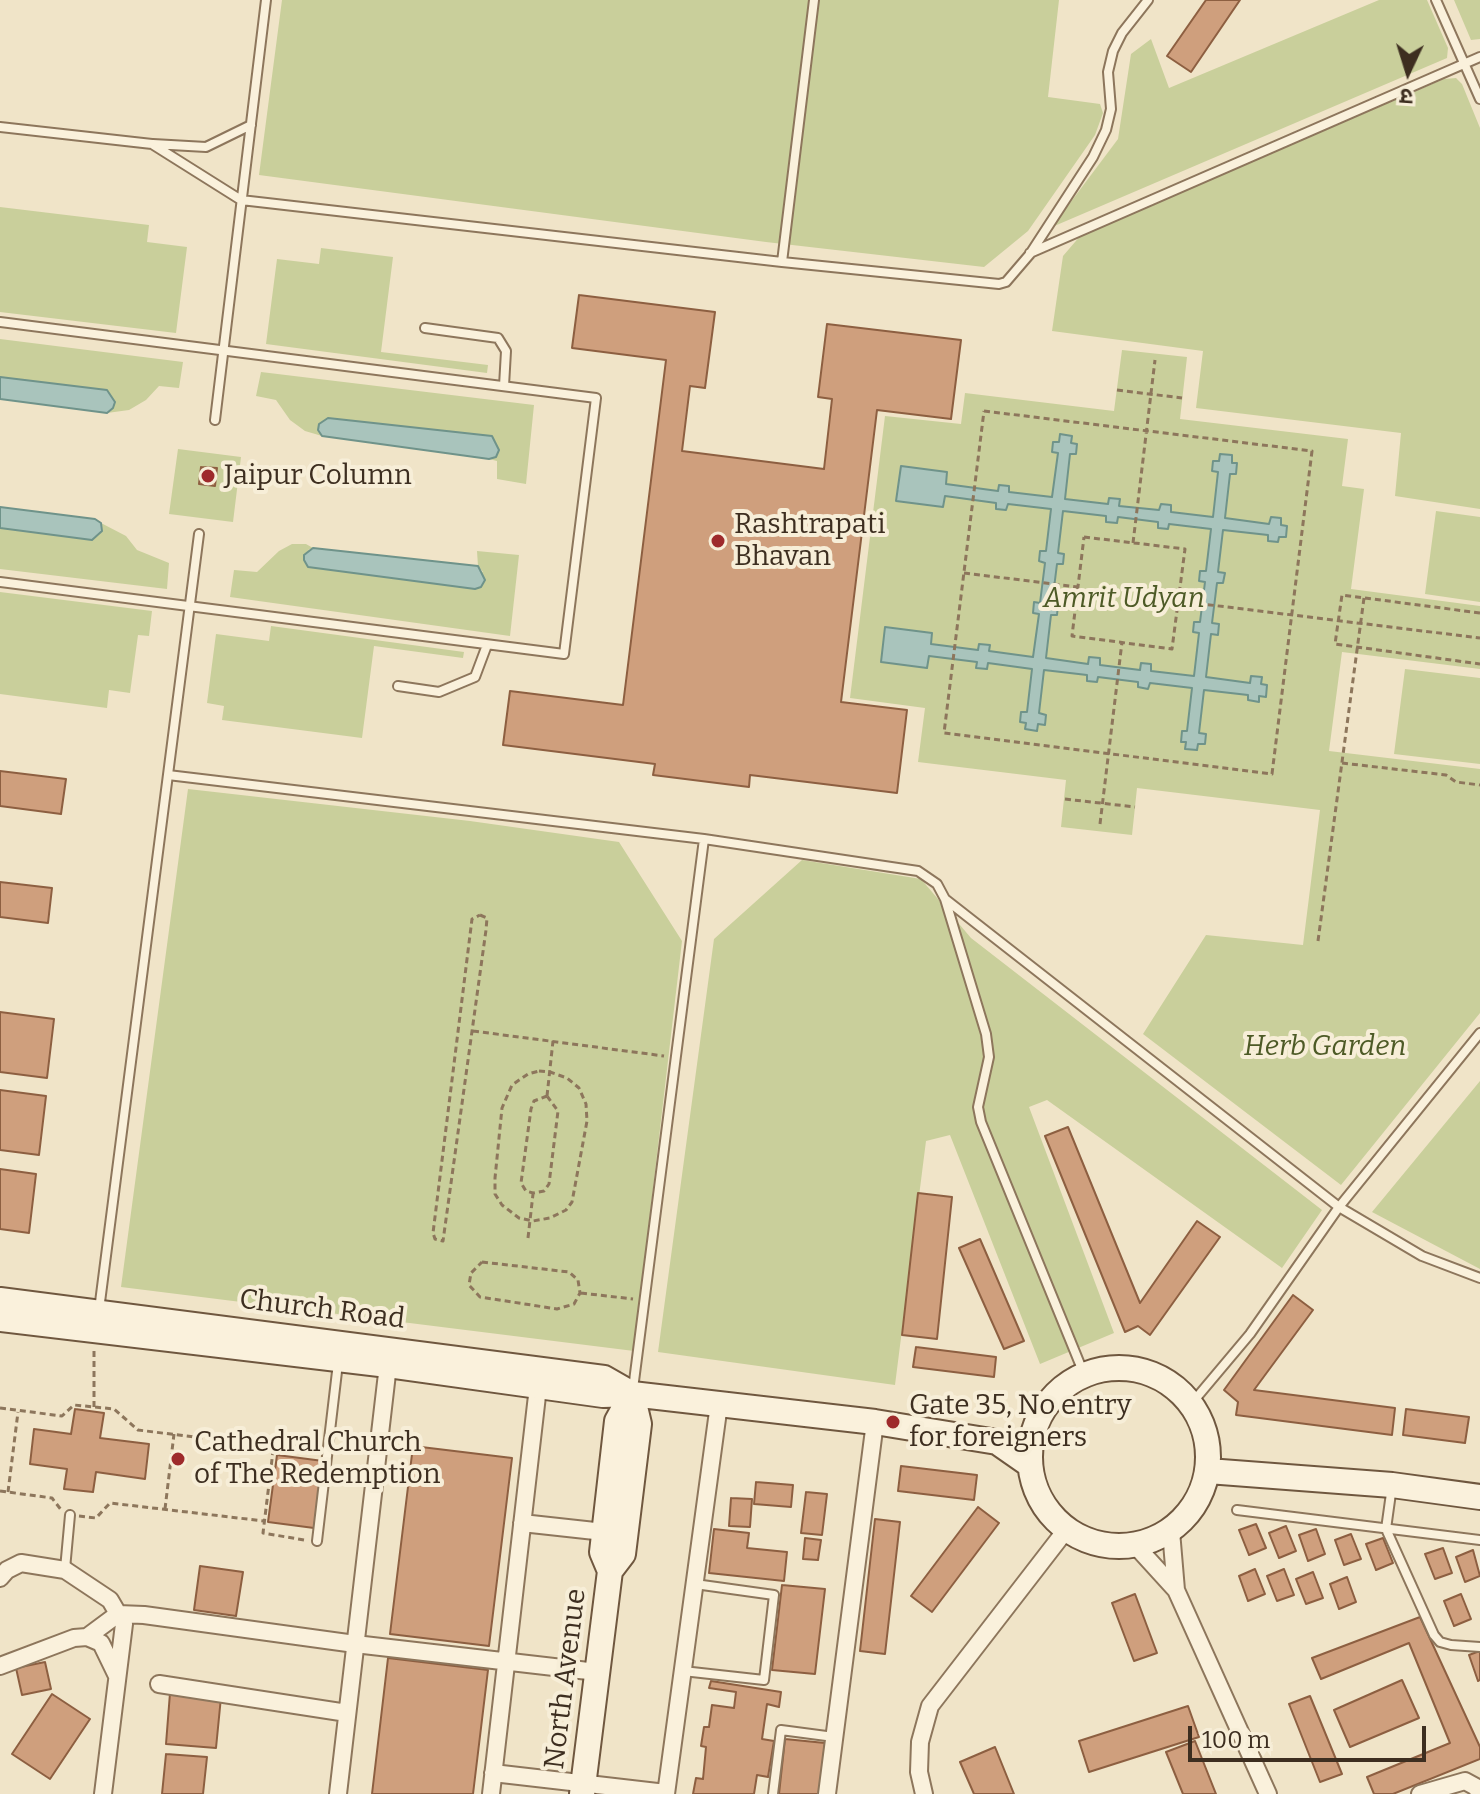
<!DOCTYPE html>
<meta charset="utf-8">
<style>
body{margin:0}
#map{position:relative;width:1480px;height:1794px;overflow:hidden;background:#f0e4c8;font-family:Bitter,"Noto Sans Devanagari",serif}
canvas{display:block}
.north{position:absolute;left:1368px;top:32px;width:80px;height:80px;-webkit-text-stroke:6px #f7eed8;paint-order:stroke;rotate:184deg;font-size:22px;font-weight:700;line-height:32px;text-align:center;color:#3d2e20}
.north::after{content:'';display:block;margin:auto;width:28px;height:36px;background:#3d2e20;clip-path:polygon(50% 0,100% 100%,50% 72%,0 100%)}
.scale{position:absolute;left:1188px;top:1726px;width:238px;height:36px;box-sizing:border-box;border:4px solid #3d2e20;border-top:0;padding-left:10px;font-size:24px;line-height:28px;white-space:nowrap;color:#3d2e20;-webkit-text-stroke:6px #f7eed8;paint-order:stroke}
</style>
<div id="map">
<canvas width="1480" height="1794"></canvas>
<div class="north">उ</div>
<div class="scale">100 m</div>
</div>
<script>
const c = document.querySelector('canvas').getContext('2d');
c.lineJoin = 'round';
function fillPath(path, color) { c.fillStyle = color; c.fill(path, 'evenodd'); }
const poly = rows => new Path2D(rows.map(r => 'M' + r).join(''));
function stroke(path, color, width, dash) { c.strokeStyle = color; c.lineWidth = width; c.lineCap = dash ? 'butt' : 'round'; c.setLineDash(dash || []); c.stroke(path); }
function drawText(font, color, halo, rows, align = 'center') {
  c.font = font + ' Bitter,serif'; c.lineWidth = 8; c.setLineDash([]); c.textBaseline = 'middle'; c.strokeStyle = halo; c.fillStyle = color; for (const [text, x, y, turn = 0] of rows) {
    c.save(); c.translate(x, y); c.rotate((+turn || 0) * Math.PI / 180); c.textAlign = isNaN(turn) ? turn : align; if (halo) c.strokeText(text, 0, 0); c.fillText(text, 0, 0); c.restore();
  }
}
fillPath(poly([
 [282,0,1059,0,1048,97,1100,104,1103,113,1095,135,1028,231,984,267,766,242,259,175],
 [1379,0,1427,0,1448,48,1447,58,1052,227,1118,139,1131,54,1151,39,1169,88],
 [1454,0,1480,0,1480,39,1471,40],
 [1456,78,1462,84,1480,128,1480,509,1395,496,1401,433,1196,408,1203,351,1052,331,1063,256,1081,235,1444,79],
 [0,207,149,225,147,242,187,247,176,333,0,312],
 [321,248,393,257,381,352,488,365,487,373,266,344,277,259,319,264],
 [0,339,183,362,179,388,159,386,146,400,129,410,107,413,113,408,107,390,0,377],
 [1122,350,1187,357,1180,419,1348,439,1342,486,1364,489,1351,589,1480,606,1480,669,1342,652,1329,751,1480,769,1480,1013,1341,1185,1143,1034,1206,935,1303,945,1320,810,1137,788,1132,835,1061,827,1066,780,918,762,925,708,850,698,885,416,961,424,965,393,1114,411],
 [261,372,534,405,526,484,497,479,497,461,489,459,496,457,318,430,322,436,305,431,290,420,276,400,256,396],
 [178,449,241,457,233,522,169,514],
 [1436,511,1480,517,1480,602,1425,594],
 [101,523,126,536,137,550,169,563,167,589,0,569,0,528,92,540,102,531],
 [292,544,306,544,313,548,308,550,483,572,478,566,477,551,519,555,510,636,230,597,234,570,257,572,279,551],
 [0,592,152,611,149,636,138,635,130,693,109,690,107,708,0,694],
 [271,626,464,652,463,658,374,646,362,738,222,720,224,706,207,703,216,634,269,641],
 [1405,669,1480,678,1480,764,1394,754],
 [188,789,470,821,619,842,682,941,634,1351,121,1287],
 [802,860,921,879,971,938,1322,1210,1282,1268,1047,1100,1029,1107,1114,1333,1040,1364,950,1135,926,1141,895,1385,658,1352,714,939],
 [1480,1081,1480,1269,1372,1212]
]), '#c9cf9b');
const water = poly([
 [0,377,107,390,115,402,113,408,107,413,0,399,0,377],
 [328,418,492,436,499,450,496,457,489,459,322,436,318,430,319,424,328,418],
 [1060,434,1072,436,1071,443,1077,444,1076,454,1070,454,1065,499,1108,504,1109,498,1120,499,1119,506,1159,510,1161,504,1171,505,1171,512,1213,517,1218,472,1212,471,1213,461,1219,461,1220,454,1232,455,1232,463,1237,463,1236,474,1230,474,1225,518,1269,524,1271,517,1281,518,1281,525,1287,526,1286,537,1279,537,1278,542,1268,541,1268,535,1223,530,1218,572,1225,573,1223,583,1217,583,1212,623,1219,624,1218,635,1211,634,1206,677,1250,683,1251,676,1262,677,1261,684,1267,685,1266,697,1259,696,1259,702,1248,700,1248,695,1204,690,1199,733,1206,734,1205,744,1198,744,1197,750,1185,749,1186,742,1181,742,1182,731,1187,731,1192,688,1150,683,1148,689,1138,687,1138,682,1098,677,1097,682,1087,681,1087,675,1044,670,1039,713,1046,715,1045,725,1038,724,1037,731,1025,729,1026,723,1020,722,1021,712,1027,712,1032,669,988,663,987,669,976,668,977,662,929,656,927,668,881,662,885,627,932,633,931,644,978,650,979,644,990,645,989,651,1033,657,1039,614,1033,613,1034,602,1040,603,1045,563,1039,561,1040,551,1046,551,1051,509,1008,504,1006,510,996,509,996,503,945,496,943,507,896,501,901,466,947,472,946,484,998,491,999,485,1009,486,1009,492,1052,497,1058,453,1052,452,1053,442,1059,442,1060,434],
 [1063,511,1106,516,1106,522,1117,523,1118,517,1158,522,1158,528,1168,529,1169,524,1211,529,1206,571,1200,571,1199,581,1205,582,1200,622,1194,622,1193,632,1199,633,1194,676,1151,671,1151,664,1141,663,1140,670,1100,665,1100,658,1089,657,1088,664,1046,658,1051,615,1057,615,1058,605,1052,604,1057,564,1063,564,1064,554,1058,553,1063,511],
 [0,507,95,519,101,523,102,531,92,540,0,528,0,507],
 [313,548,478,566,485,580,481,587,475,589,308,567,304,560,304,555,313,548]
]);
fillPath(water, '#a9c4bc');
stroke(water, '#6f938a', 2);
const building = poly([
 [1206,0,1240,0,1191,72,1167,56,1206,0],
 [579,295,715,312,705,388,690,386,682,451,824,469,832,399,818,397,827,324,961,340,951,419,877,410,841,702,907,710,897,793,750,775,749,787,653,775,655,764,503,745,510,691,623,705,666,360,572,348,579,295],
 [201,467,217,468,215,486,199,484,201,467],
 [0,771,66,779,61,814,0,806,0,771],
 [0,882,52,888,48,923,0,917,0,882],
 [0,1012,54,1019,47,1078,0,1072,0,1012],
 [0,1090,46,1096,39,1155,0,1150,0,1090],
 [1068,1127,1140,1303,1197,1221,1220,1237,1150,1335,1138,1326,1125,1332,1045,1136,1068,1127],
 [0,1169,36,1174,29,1233,0,1229,0,1169],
 [918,1193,952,1197,937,1339,902,1335,918,1193],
 [980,1239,1024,1341,1004,1349,959,1248,980,1239],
 [1293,1295,1313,1310,1254,1390,1395,1408,1392,1435,1236,1415,1238,1402,1224,1390,1293,1295],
 [916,1347,996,1357,994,1377,913,1367,916,1347],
 [75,1409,104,1413,100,1438,149,1444,145,1479,96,1472,93,1492,64,1489,67,1469,30,1464,34,1429,71,1434,75,1409],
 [1406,1409,1469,1417,1465,1443,1403,1435,1406,1409],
 [413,1446,512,1458,489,1646,390,1634,413,1446],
 [277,1455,323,1461,314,1528,268,1522,277,1455],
 [901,1466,977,1475,974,1500,898,1491,901,1466],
 [756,1482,793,1485,791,1507,754,1504,756,1482],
 [806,1492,827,1494,822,1535,801,1533,806,1492],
 [731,1498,752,1499,750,1527,729,1526,731,1498],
 [978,1507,999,1523,932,1612,911,1596,978,1507],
 [875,1519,900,1522,885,1654,860,1651,875,1519],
 [1256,1524,1266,1548,1249,1555,1239,1530,1256,1524],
 [1286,1526,1296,1551,1279,1558,1269,1533,1286,1526],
 [714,1529,749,1533,747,1548,787,1552,784,1581,709,1573,714,1529],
 [1316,1529,1325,1554,1308,1561,1299,1535,1316,1529],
 [1351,1534,1361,1559,1344,1565,1335,1540,1351,1534],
 [805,1538,821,1540,818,1560,803,1559,805,1538],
 [1383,1538,1393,1563,1376,1570,1366,1544,1383,1538],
 [1443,1548,1452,1573,1435,1579,1425,1554,1443,1548],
 [1473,1550,1480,1576,1465,1582,1456,1557,1473,1550],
 [200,1566,243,1572,236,1616,194,1610,200,1566],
 [1255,1569,1265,1594,1248,1601,1239,1576,1255,1569],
 [1284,1569,1294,1595,1277,1601,1267,1576,1284,1569],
 [1313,1572,1323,1598,1306,1604,1296,1579,1313,1572],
 [1347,1577,1356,1602,1339,1609,1330,1584,1347,1577],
 [782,1585,825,1589,815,1674,772,1670,782,1585],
 [1135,1594,1157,1653,1134,1661,1112,1603,1135,1594],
 [1461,1594,1471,1619,1454,1626,1444,1601,1461,1594],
 [1420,1617,1480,1747,1480,1759,1393,1794,1374,1794,1367,1777,1450,1743,1409,1643,1321,1679,1312,1658,1420,1617],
 [1480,1651,1480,1680,1478,1681,1469,1655,1480,1651],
 [388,1658,488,1670,473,1794,372,1794,388,1658],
 [45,1662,51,1689,22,1695,16,1668,45,1662],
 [1402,1680,1419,1718,1350,1747,1334,1710,1402,1680],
 [711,1681,781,1692,779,1707,767,1704,762,1739,774,1741,768,1777,757,1775,754,1794,693,1794,696,1778,703,1779,706,1747,701,1746,704,1727,709,1727,712,1705,734,1708,736,1692,709,1688,711,1681],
 [170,1693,221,1697,216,1748,166,1744,170,1693],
 [52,1694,90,1719,50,1779,12,1754,52,1694],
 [1310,1696,1342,1774,1320,1782,1289,1704,1310,1696],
 [1188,1706,1199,1737,1089,1772,1079,1741,1188,1706],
 [785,1739,825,1743,819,1794,779,1794,785,1739],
 [1195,1741,1216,1794,1183,1794,1166,1752,1195,1741],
 [995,1747,1014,1794,974,1794,960,1762,995,1747],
 [166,1754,207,1757,203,1794,162,1794,166,1754]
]);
fillPath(building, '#cf9f7d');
stroke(building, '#8d5f41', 2);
const lane = poly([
 [1436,0,1480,99],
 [0,127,152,144,241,200,782,262,999,284,1006,282,1030,254,1093,157,1106,130,1111,109,1108,72,1113,51,1122,33,1148,0],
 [153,144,206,147,251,125],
 [1030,253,1480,57],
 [782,262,814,0],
 [0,322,596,398,564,654,0,582],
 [425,328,498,338,506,351,504,386],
 [215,420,266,0],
 [398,686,439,692,475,677,487,645],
 [168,775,704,839,918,871,937,884,945,899,1339,1207,1422,1256,1480,1278],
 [945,899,986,1034,989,1057,978,1107,981,1122,1084,1374],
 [99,1310,199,534],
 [633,1389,704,839],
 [1192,1403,1250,1334,1339,1207,1480,1033],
 [1392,1486,1386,1529,1434,1635,1440,1642,1451,1645,1480,1647],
 [1237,1510,1480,1540],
 [317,1541,338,1363],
 [65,1569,70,1515],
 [683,1671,764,1680,774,1595,695,1584],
 [773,1794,781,1730,834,1737]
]);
const street = poly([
 [522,1523,604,1532],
 [1171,1531,1176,1590],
 [1135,1545,1176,1590,1268,1794],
 [0,1578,7,1570,21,1563,65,1570,110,1600,124,1624,103,1794],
 [87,1637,118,1614,144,1615,355,1644,597,1672],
 [0,1666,74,1638,87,1637,101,1643,117,1676],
 [159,1684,347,1713],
 [493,1773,666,1793],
 [338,1794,388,1365],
 [491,1794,538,1387],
 [666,1794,719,1404],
 [827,1794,875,1422],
 [924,1794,919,1772,920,1742,930,1706,1066,1530],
 [1420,1794,1465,1781,1476,1787,1480,1794]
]);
const secondary = poly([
 [0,1300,604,1378,632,1394],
 [0,1319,388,1365,603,1395,632,1394,875,1422,997,1442,1030,1465],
 '1030 1457a89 89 0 1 1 178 0a89 89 0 1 1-178 0Z',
 [1208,1471,1392,1485,1480,1497],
 [610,1571,602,1552,617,1421,632,1394],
 [582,1794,610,1571,623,1554,639,1424,632,1394]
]);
stroke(lane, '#8d765c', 12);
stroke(street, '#8d765c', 20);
stroke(secondary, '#6f573f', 28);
stroke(poly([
 [1117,390,1182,398],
 [984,411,1312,451,1272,774,944,733,984,411],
 [1084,537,1185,549,1172,649,1072,636,1084,537],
 [1133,543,1155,360],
 [964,573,1078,587],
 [1178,601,1480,638],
 [1480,613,1342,595,1335,644,1480,664],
 [1342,763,1446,775,1456,782,1480,785],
 [1065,799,1135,807],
 [1100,824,1122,642],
 [480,915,487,918,486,930,443,1241,435,1239,433,1233,472,919,480,915],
 [1318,941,1364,598],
 [473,1031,664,1056],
 [539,1071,550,1072,567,1078,579,1088,586,1104,587,1121,572,1202,566,1210,550,1218,533,1221,519,1218,502,1205,495,1194,495,1178,502,1108,512,1085,528,1074,539,1071],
 [547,1096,558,1111,549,1184,544,1191,533,1193,526,1191,521,1183,531,1109,534,1101,547,1096],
 [547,1096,553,1041],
 [528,1238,533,1194],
 [482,1262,569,1272,578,1280,580,1293,574,1304,557,1309,480,1297,469,1285,471,1273,482,1262],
 [581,1293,633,1299],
 [94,1351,94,1407],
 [0,1408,62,1416,74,1405,114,1409,138,1430,274,1447],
 [0,1491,52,1498,62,1511],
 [8,1492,18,1412],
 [165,1509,174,1434],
 [79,1516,96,1518,110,1503,264,1521],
 [304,1540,263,1533,274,1443,317,1449]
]), '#8d765c', 3, [6, 4]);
stroke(lane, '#faf1dc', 8);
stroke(street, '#faf1dc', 16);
stroke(secondary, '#faf1dc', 24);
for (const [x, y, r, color] of [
 [208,476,8,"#9e2a2b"],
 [718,541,8,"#9e2a2b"],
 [893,1422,8,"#9e2a2b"],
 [178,1459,8,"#9e2a2b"]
]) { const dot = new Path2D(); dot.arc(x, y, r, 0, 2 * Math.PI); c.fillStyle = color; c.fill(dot); stroke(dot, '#f7eed8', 3); }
drawText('28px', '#3d2e20', '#f7eed8', [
 ["Jaipur Column",224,476],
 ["Rashtrapati",734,525],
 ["Bhavan",734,557],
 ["Gate 35, No entry",909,1406],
 ["for foreigners",909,1438],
 ["Cathedral Church",194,1443],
 ["of The Redemption",194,1475]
], 'left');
drawText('italic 28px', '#4d5a26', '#f7eed8', [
 ["Amrit Udyan",1124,599],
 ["Herb Garden",1325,1047]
]);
drawText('28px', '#3d2e20', '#f7eed8', [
 ["Church Road",322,1310,7],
 ["North Avenue",566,1679,-83]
]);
</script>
